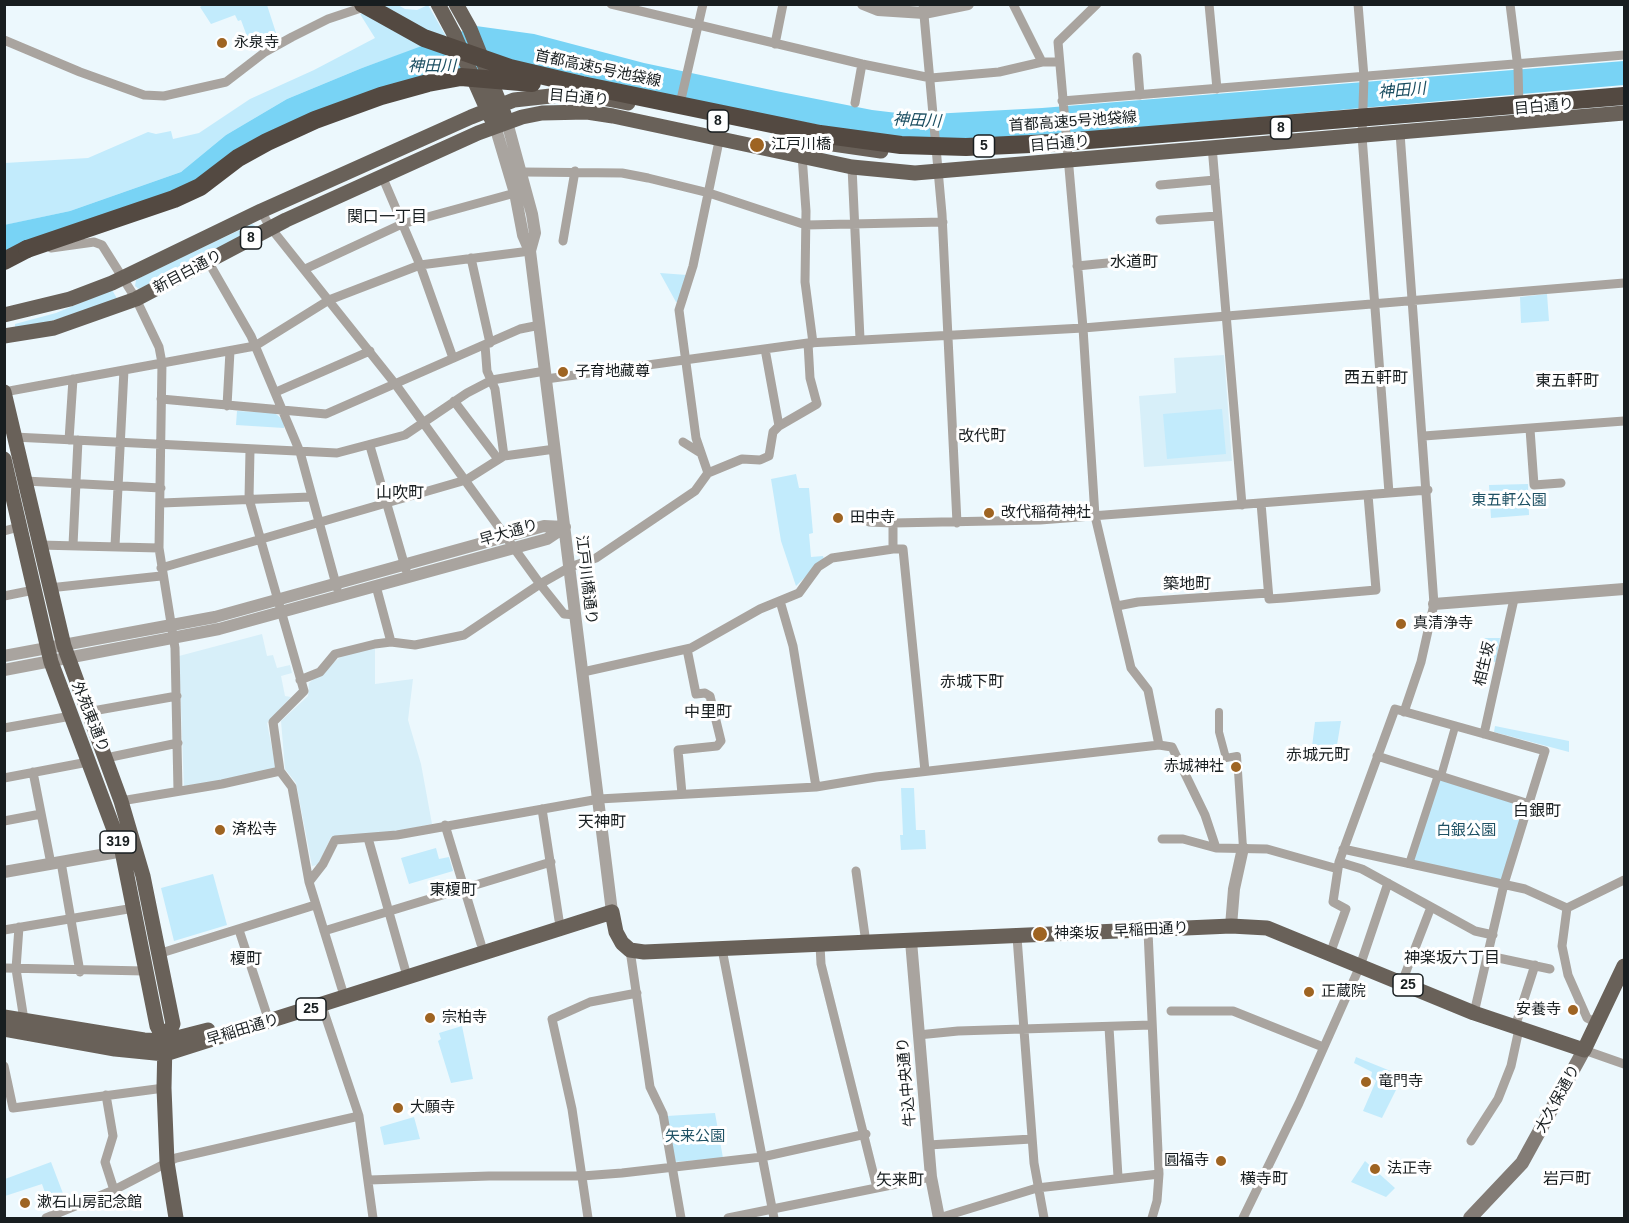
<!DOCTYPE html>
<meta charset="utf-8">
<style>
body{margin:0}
#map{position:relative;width:1629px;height:1223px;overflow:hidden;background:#ecf8fd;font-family:Arial,sans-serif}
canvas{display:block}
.frame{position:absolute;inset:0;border:6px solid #181e20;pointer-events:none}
</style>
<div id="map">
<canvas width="1629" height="1223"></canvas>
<div class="frame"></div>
</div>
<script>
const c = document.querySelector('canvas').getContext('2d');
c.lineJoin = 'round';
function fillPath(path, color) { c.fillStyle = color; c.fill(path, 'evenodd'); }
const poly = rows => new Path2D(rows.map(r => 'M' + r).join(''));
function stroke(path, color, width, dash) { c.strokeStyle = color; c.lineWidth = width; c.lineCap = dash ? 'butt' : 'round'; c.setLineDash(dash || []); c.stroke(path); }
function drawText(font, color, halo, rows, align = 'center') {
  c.font = font + ' Arial,"Noto Sans JP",sans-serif'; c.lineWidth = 6; c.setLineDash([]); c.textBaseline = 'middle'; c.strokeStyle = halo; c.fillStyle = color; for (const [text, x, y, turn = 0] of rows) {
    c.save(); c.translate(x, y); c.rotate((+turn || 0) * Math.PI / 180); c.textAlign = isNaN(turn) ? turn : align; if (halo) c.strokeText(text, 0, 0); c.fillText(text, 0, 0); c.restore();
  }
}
fillPath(poly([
 [1224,355,1232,461,1144,467,1139,396,1176,393,1174,358],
 [262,634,267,656,273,655,277,668,290,665,292,673,281,676,285,696,291,697,267,723,276,768,184,788,179,656],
 [375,645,375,684,413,679,408,720,421,764,432,824,385,834,331,837,318,865,312,866,296,783,285,769,281,721,308,696,309,683,324,670,343,655]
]), '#d7eff9');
fillPath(poly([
 [203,5,267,5,277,36,252,50,241,20,238,21,235,15,211,24,200,7],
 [384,5,398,5,405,9,417,10,428,5,447,38,362,68,287,99,226,135,181,172,70,211,5,225,5,163,88,158,148,132,156,134,171,131,173,139,199,133,250,99,314,70,375,38,360,14],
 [252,224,255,226,253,230,139,289,135,286,136,280,141,277],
 [660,273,687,275,681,302,676,302],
 [112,290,118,300,48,322,15,329,15,324,56,313],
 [1547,294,1549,321,1521,323,1520,297],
 [1222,409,1226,454,1167,459,1163,414],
 [237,411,275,413,284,421,284,428,236,425],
 [796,474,799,488,809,488,813,533,809,534,811,557,823,556,824,559,796,586,781,541,771,479],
 [1528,484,1529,515,1491,518,1489,485],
 [1482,638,1500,638,1496,662,1480,660],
 [1341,721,1337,745,1346,749,1343,758,1312,747,1315,722],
 [1495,726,1569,741,1569,752,1494,732],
 [1440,780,1524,806,1501,881,1413,861],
 [901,788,914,788,916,830,925,830,926,849,901,850,900,835,903,835],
 [436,848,439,859,449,857,453,871,409,884,401,858],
 [213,874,227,925,174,941,161,888],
 [462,1026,473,1079,451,1083,438,1041,441,1039,439,1033],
 [1356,1057,1403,1076,1382,1118,1363,1111,1376,1081,1371,1077,1372,1072,1354,1063],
 [715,1113,723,1158,674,1162,667,1116],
 [414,1117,420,1139,384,1145,380,1127],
 [1365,1161,1395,1188,1386,1197,1351,1182],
 [51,1162,67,1204,51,1210,42,1184,5,1196,5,1179]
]), '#c2ebfc');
fillPath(poly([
 [476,26,534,34,644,63,776,91,872,110,914,115,1042,108,1624,61,1624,85,1020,138,887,138,531,70,427,90,331,117,230,169,5,254,4,225,70,211,181,172,226,135,287,99,362,68]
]), '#78d3f5');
stroke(poly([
 [1219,712,1219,732,1226,758,1237,756,1243,848],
 [1441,776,1455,727],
 [1409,864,1438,775]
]), '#a9a49f', 8);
stroke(poly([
 [611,4,862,64,931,78,999,72,1042,62,1059,62],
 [923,4,942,214,957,523],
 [1013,4,1042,62],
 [1097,4,1058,42,1083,328,1095,516,1131,668,1148,690,1159,745],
 [1209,4,1217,89],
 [1358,4,1364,77,1362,136,1389,493],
 [1510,4,1518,68,1519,108],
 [4,40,80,72,144,95,164,96,226,82,265,52,292,37,328,19,367,6],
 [775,44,783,4],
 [1137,57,1140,95],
 [1062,101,1624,55],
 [855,103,862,64],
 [679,108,703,4],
 [1400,133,1434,604,1421,662,1404,712],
 [1212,146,1242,505],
 [802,155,806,211,805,282,813,343],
 [852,167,860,339],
 [523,172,622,173,648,178,709,193,806,225,943,222],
 [382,176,420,265,453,358],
 [1160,185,1215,180],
 [261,211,270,227,396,385,540,584,570,567,596,558,695,491,708,473,742,459,760,460,769,456,773,432,779,426,817,404,810,378,808,343],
 [1160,220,1217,216],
 [563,241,575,171],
 [51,248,94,242,102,245,136,299,159,347,162,363,159,548,175,648,178,791],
 [471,258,490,343],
 [209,263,251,336,300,452,337,588],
 [1077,266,1148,259],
 [305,269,402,224,515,193],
 [485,345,487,371,495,389,504,456],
 [765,349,779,426],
 [546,379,808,343,1083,328,1624,283],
 [4,392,255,346,329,300,420,265,530,251],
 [276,392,370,351],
 [161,399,326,414,520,329,540,325],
 [454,401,498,459],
 [227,406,230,351],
 [1530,429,1534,485,1561,483],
 [1424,436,1624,421],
 [14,437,337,453,405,435,467,393,492,380,545,371],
 [69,440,73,379],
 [683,442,699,452],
 [370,446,406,570],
 [250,450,249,499,304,691,273,722,280,771,292,787,309,882,342,989],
 [708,473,696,438,679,310,693,266,723,122],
 [25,481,161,488],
 [162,503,310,497],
 [1261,503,1269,599,1284,598,1376,590,1368,495],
 [869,522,893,523],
 [4,531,19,527],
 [39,545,159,548],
 [73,545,78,440],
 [115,546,124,370],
 [893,549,903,549,925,771],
 [161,568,466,480,504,456,555,449],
 [376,586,391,642],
 [49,588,161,576],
 [4,596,34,590],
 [780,601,793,646,816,787],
 [1117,606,1138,602,1268,593],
 [583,672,691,648,760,609,799,593,818,567,832,558,893,549,893,523,1040,520,1428,490],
 [300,680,320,672,335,654,375,644,391,642,415,645,464,635,540,584,564,614,576,615],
 [87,712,177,696],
 [4,728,71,716],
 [1484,734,1514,599],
 [1377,756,1529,804],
 [106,758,178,743],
 [33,772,51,864],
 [4,778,88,762],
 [682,794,678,750,717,746,721,741,710,696,705,693,696,694,687,649],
 [121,801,222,784,280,771],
 [542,809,559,920],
 [4,821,41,814],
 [445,825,481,944],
 [368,838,405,969],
 [1162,839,1183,839,1216,848,1267,849,1338,869],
 [1343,849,1525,889,1567,908],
 [61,862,80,972],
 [1339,862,1362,869,1475,931,1493,935],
 [856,871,866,943],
 [309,882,323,864,335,840,397,835,599,799,816,787,876,777,1159,745,1172,747,1205,815,1216,848],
 [1567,908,1562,946,1568,975,1587,1018,1597,1023],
 [1567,908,1624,880],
 [19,927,16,969,24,1020],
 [4,930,134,908],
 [239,930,266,1012],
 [324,931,551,862],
 [1148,931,1159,1174,1157,1201,1152,1218],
 [1017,937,1034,1163,1044,1218],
 [820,945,821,964,877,1188],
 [722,949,774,1218],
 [630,950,650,1087,663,1114,681,1218],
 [158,954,315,905],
 [1330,954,1346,909,1333,902,1339,862,1395,709,1545,751,1504,884,1474,1013],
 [1489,956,1550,969],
 [4,968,145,971],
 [1402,982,1431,907],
 [322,1006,359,1116,373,1218],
 [1171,1011,1233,1011,1323,1047],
 [1109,1027,1118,1177],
 [1515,1027,1535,965],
 [918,1035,958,1031,1151,1025],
 [1584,1050,1624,1064],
 [4,1066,13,1108,164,1088],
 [106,1095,113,1136,105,1162,114,1190],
 [1471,1141,1498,1099,1511,1066,1519,1029],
 [928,1145,1032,1139],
 [369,1180,489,1176,582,1176,622,1173,762,1157,866,1134],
 [46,1218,114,1190,176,1158,359,1116],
 [588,1218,572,1109,552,1019,590,1002,637,993],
 [728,1218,931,1177],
 [939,1218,1037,1188,1159,1174],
 [1243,1218,1299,1103,1360,966,1388,883]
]), '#a9a49f', 9);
stroke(poly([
 [863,4,878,10,924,13,968,4],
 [507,122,532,214,535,233,530,251],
 [495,126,515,193,523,235,530,251,612,912],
 [1434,604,1624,589],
 [4,656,215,617,544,526,565,527],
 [4,670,219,629,547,539,565,527],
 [4,872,129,850],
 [1231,926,1234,889,1243,848],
 [911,941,931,1177,939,1218]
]), '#a9a49f', 12);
stroke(poly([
 [1470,1218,1522,1163,1584,1050]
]), '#837c76', 14);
stroke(poly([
 [438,4,454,34],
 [456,4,470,29,504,114],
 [470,71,491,118],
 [819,142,881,151],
 [4,315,70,299,112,283,261,211,471,117,514,100,560,95,592,96,628,103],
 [4,336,54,328,136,299,286,220,478,133,522,117,542,113,587,112,613,116,852,167,915,173,1624,113],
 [4,392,64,646,121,801,143,876,173,1024,165,1041,164,1088,167,1162,176,1218],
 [4,459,51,662,122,851,157,1026,165,1041],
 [612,912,616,932,622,943,630,950,644,952,1231,926,1267,928,1474,1013,1584,1050,1624,966],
 [4,1017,144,1040,165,1041,208,1030],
 [4,1029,115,1049,165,1054,612,912]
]), '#696159', 15);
stroke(poly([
 [4,261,27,249]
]), '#534941', 18);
stroke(poly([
 [454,34,470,71]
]), '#696159', 15);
stroke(poly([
 [363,4,424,38,510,68,582,85,820,134,901,145,966,147,1052,143,1624,96],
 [27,249,174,199,200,187,238,158,267,142,315,120,381,96,428,83,461,77,532,83]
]), '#534941', 18);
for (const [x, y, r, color] of [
 [222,43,6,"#9e6422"],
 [757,145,8,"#9e6422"],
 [563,372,6,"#9e6422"],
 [989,513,6,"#9e6422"],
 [838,518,6,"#9e6422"],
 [1401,624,6,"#9e6422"],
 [1236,767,6,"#9e6422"],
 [220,830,6,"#9e6422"],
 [1040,934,8,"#9e6422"],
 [1309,992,6,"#9e6422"],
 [1573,1010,6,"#9e6422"],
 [430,1018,6,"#9e6422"],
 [1366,1082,6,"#9e6422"],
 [398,1108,6,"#9e6422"],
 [1221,1161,6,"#9e6422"],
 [1375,1169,6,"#9e6422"],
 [25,1203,6,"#9e6422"]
]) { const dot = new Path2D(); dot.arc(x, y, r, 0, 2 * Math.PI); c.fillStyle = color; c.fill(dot); stroke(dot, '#fff', 2); }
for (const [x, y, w] of [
 [718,121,21],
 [1281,128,21],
 [984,146,21],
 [251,238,21],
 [118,842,36],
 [1408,985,30],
 [311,1009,30]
]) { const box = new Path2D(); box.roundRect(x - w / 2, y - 11, w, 22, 4.5); c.fillStyle = '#fff'; c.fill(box); stroke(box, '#181e20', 1.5); }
drawText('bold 14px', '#181e20', null, [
 ["8",718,121],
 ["8",1281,128],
 ["5",984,146],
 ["8",251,238],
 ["319",118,842],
 ["25",1408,985],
 ["25",311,1009]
]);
drawText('15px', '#181e20', '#fff', [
 ["永泉寺",234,43],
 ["江戸川橋",771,145],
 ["子育地藏尊",575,372],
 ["改代稲荷神社",1001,513],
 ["田中寺",850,518],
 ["真清浄寺",1413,624],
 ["赤城神社",1224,767,"right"],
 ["済松寺",232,830],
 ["神楽坂",1054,934],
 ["正蔵院",1321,992],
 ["安養寺",1561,1010,"right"],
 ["宗柏寺",442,1018],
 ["竜門寺",1378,1082],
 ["大願寺",410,1108],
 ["圓福寺",1209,1161,"right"],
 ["法正寺",1387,1169],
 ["漱石山房記念館",37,1203]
], 'left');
drawText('15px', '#181e20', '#fff', [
 ["首都高速5号池袋線",598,69,12],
 ["目白通り",579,98,5],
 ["目白通り",1544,107,-5],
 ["首都高速5号池袋線",1073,122,-4],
 ["目白通り",1060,144,-5],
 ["新目白通り",188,272,-28],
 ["早大通り",509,533,-16],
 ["江戸川橋通り",586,580,83],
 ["相生坂",1485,664,-77],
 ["外苑東通り",90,717,68],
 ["早稲田通り",1151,930,-3],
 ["早稲田通り",243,1030,-17],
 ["牛込中央通り",907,1082,-95],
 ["大久保通り",1558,1099,-61]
]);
drawText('15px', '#1e5164', '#fff', [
 ["東五軒公園",1509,501],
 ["白銀公園",1466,831],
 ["矢来公園",695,1137]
]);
drawText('italic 16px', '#1b4e61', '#fff', [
 ["神田川",432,67],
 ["神田川",1402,91,-5],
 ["神田川",917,121,3]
]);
drawText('16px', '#181e20', '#fff', [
 ["関口一丁目",387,218],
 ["水道町",1134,263],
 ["西五軒町",1376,379],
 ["東五軒町",1567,382],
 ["改代町",982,437],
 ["山吹町",400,494],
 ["築地町",1187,585],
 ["赤城下町",972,683],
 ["中里町",708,713],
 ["赤城元町",1318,756],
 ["白銀町",1537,812],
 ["天神町",602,823],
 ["東榎町",453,891],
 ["神楽坂六丁目",1452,959],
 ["榎町",246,960],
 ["横寺町",1264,1180],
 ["岩戸町",1567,1180],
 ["矢来町",900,1181]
]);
</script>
